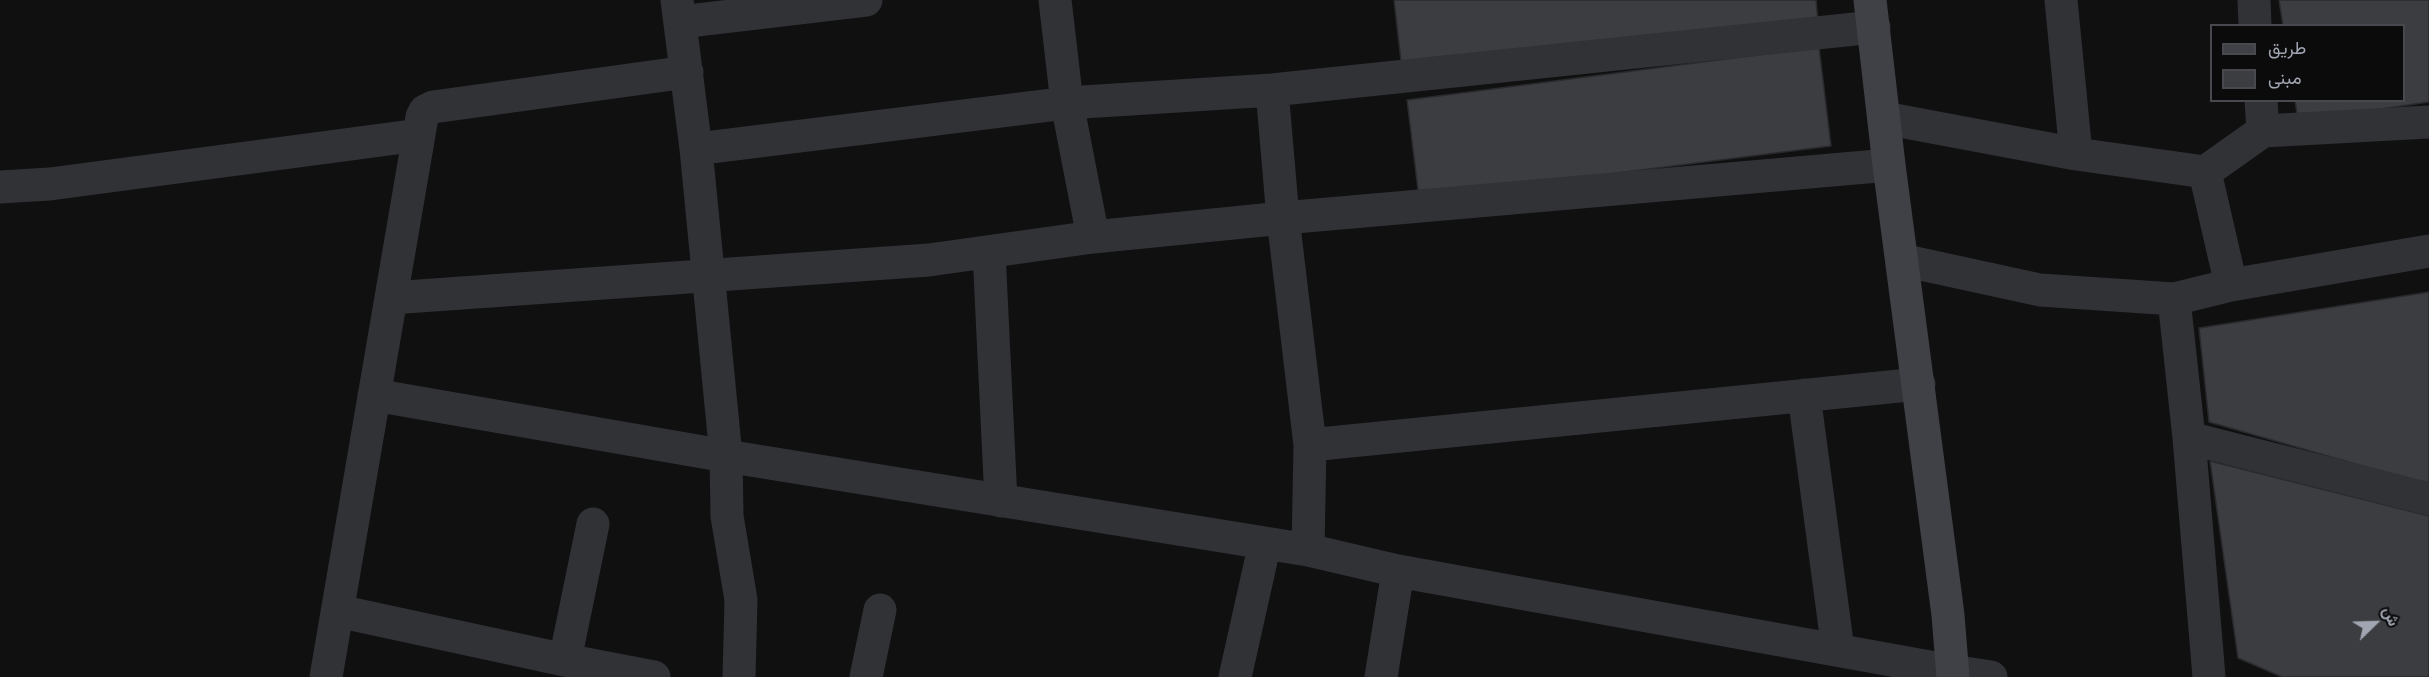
<!DOCTYPE html>
<meta charset="utf-8">
<style>
body{margin:0}
#map{position:relative;width:2429px;height:677px;overflow:hidden;background:#101011;font-family:"Open Sans",Vazirmatn,sans-serif}
canvas{display:block}
.legend{position:absolute;left:2210px;top:24px;width:195px;height:78px;box-sizing:border-box;background:#0b0b0c;border:2px solid #47494e;margin:0;padding:8px 10px;list-style:none;font-size:18px;color:#a1a6b2}
.legend li{display:flex;align-items:center;gap:12px;height:30px}
.legend b{width:30px;border:2px solid #47494e}
.north{position:absolute;left:2345px;top:593px;width:60px;height:60px;-webkit-text-stroke:4px #0b0b0c;paint-order:stroke;rotate:67deg;font-size:16px;font-weight:700;line-height:24px;text-align:center;color:#a1a6b2}
.north::after{content:'';display:block;margin:auto;width:21px;height:27px;background:#a1a6b2;clip-path:polygon(50% 0,100% 100%,50% 72%,0 100%)}
</style>
<div id="map">
<canvas width="2429" height="677"></canvas>
<ul class="legend">
<li><b style="height:8px;background:#3f4146"></b>طريق</li>
<li><b style="height:16px;background:#3c3d41"></b>مبنى</li>
</ul>
<div class="north">ش</div>
</div>
<script>
const c = document.querySelector('canvas').getContext('2d');
c.lineJoin = 'round';
function fillPath(path, color) { c.fillStyle = color; c.fill(path, 'evenodd'); }
const poly = rows => new Path2D(rows.map(r => 'M' + r).join(''));
function stroke(path, color, width, dash) { c.strokeStyle = color; c.lineWidth = width; c.lineCap = dash ? 'butt' : 'round'; c.setLineDash(dash || []); c.stroke(path); }
const building = poly([
 [1394,0,1816,0,1818,22,1402,70,1394,0],
 [2279,0,2429,0,2429,102,2298,121,2295,100,2404,100,2404,26,2283,26,2279,0],
 [1819,47,1831,146,1419,198,1407,100,1819,47],
 [2429,292,2429,485,2209,422,2199,328,2429,292],
 [2210,461,2429,516,2429,677,2282,677,2238,658,2210,461]
]);
fillPath(building, '#3c3d41');
stroke(building, '#2a2a2d', 1.5);
stroke(poly([
 [677,0,696,149,726,456,727,516,741,600,739,677],
 [1055,0,1067,103,1093,237],
 [2061,0,2076,154],
 [2254,0,2255,26],
 [680,22,866,0],
 [1272,90,1283,218,1310,445,1308,550],
 [2261,100,2263,131],
 [1884,118,2076,154,2205,172,2231,285],
 [696,149,1067,103,1272,90,1874,27],
 [2205,172,2263,131,2429,122],
 [0,187,50,184,419,135],
 [989,252,1001,501],
 [1902,260,2040,290,2174,299,2231,285,2429,251],
 [391,298,929,260,1093,237,1283,218,1889,165],
 [2174,299,2189,438,2209,677],
 [374,395,726,456,1308,550,1398,571,1952,671],
 [1804,395,1838,650],
 [2189,438,2429,499],
 [1310,445,1919,384],
 [338,611,565,660,654,677],
 [565,660,593,524],
 [326,677,422,117,425,111,433,107,687,72],
 [866,677,880,610],
 [1235,677,1265,543],
 [1381,677,1398,571]
]), '#313236', 33);
stroke(poly([
 [1952,671,1991,677]
]), '#313236', 33);
stroke(poly([
 [1870,0,1889,165,1948,615,1953,677]
]), '#3f4146', 33);
</script>
